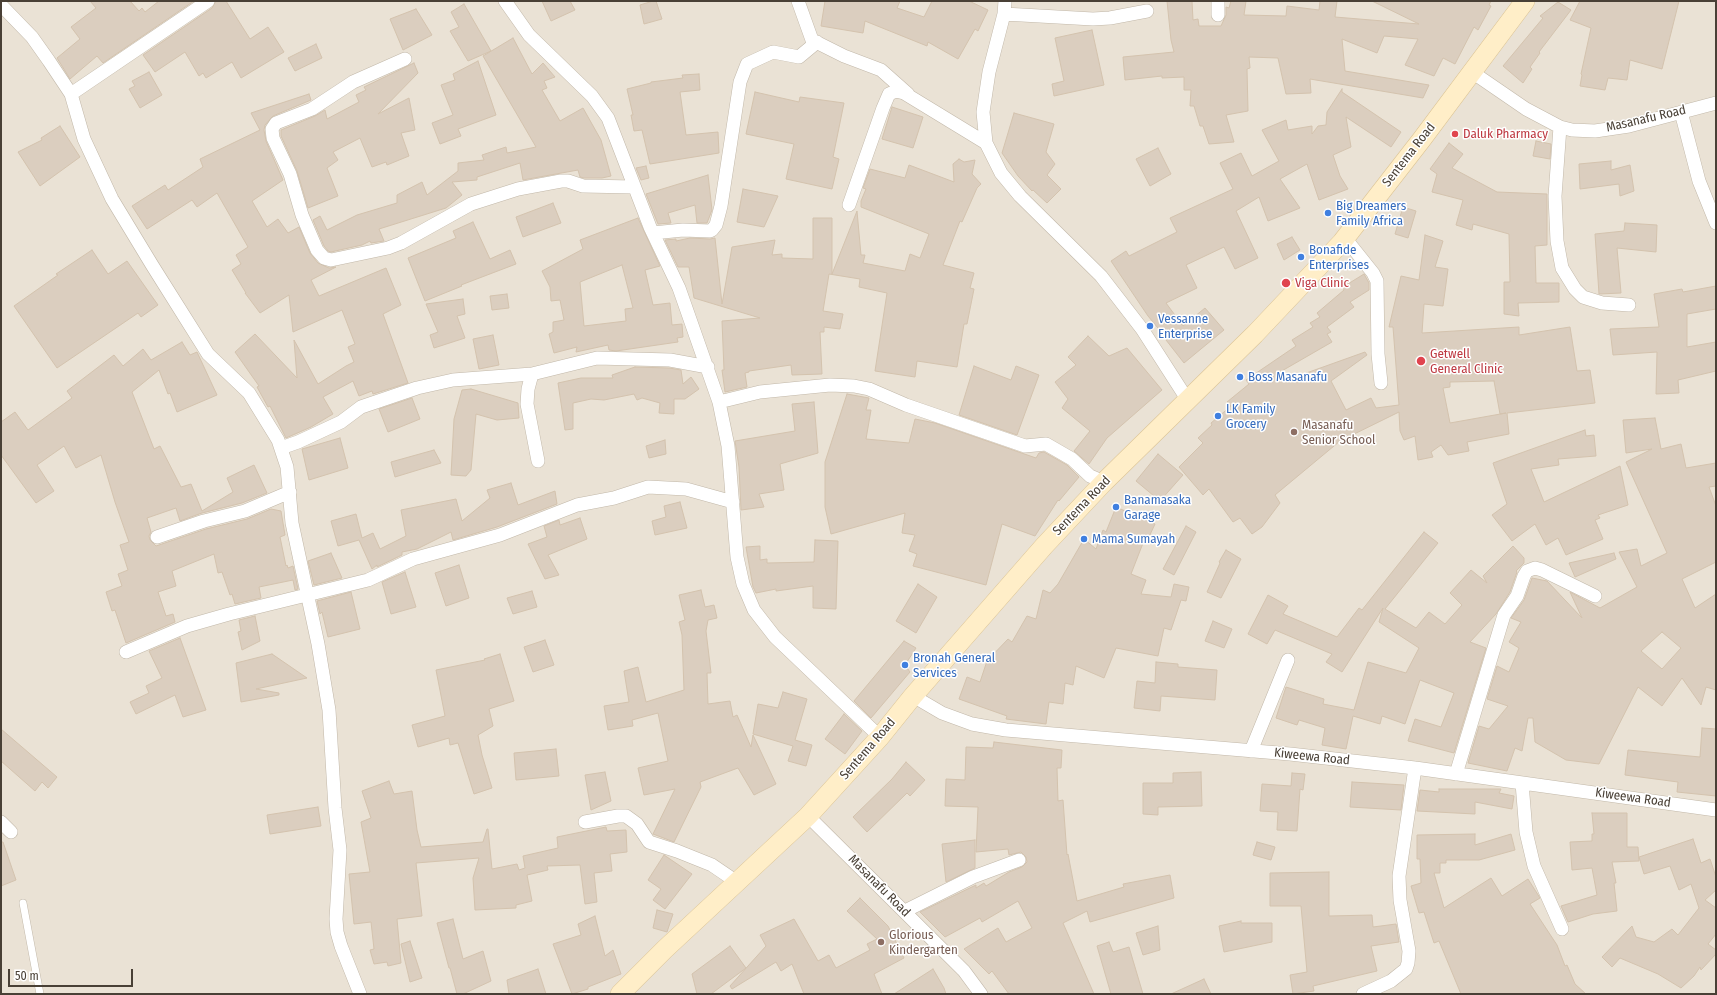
<!DOCTYPE html>
<style>
body{margin:0}
#map{position:relative;width:1717px;height:995px;overflow:hidden;background:#f5f0e8;font-family:"Fira Sans Condensed",sans-serif}
canvas{display:block}
.frame{position:absolute;inset:0;border:2px solid #494036;pointer-events:none}
.scale{position:absolute;left:8px;top:969px;width:125px;height:18px;box-sizing:border-box;border:2px solid #494036;border-top:0;padding-left:5px;font-size:12px;line-height:14px;white-space:nowrap;color:#494036;-webkit-text-stroke:3px #fff;paint-order:stroke}
</style>
<div id="map">
<canvas width="1717" height="995"></canvas>
<div class="frame"></div>
<div class="scale">50 m</div>
</div>
<script>
const c = document.querySelector('canvas').getContext('2d');
c.lineJoin = 'round';
function fillPath(path, color) { c.fillStyle = color; c.fill(path, 'evenodd'); }
const poly = rows => new Path2D(rows.map(r => 'M' + r).join(''));
function stroke(path, color, width, dash) { c.strokeStyle = color; c.lineWidth = width; c.lineCap = dash ? 'butt' : 'round'; c.setLineDash(dash || []); c.stroke(path); }
function drawText(font, color, halo, rows, align = 'center') {
  c.font = font + ' "Fira Sans Condensed",sans-serif'; c.lineWidth = 3; c.setLineDash([]); c.textBaseline = 'middle'; c.strokeStyle = halo; c.fillStyle = color; for (const [text, x, y, turn = 0] of rows) {
    c.save(); c.translate(x, y); c.rotate((+turn || 0) * Math.PI / 180); c.textAlign = isNaN(turn) ? turn : align; if (halo) c.strokeText(text, 0, 0); c.fillText(text, 0, 0); c.restore();
  }
}
fillPath(poly([
 [1,1,1716,1,1716,994,1,994]
]), '#eae2d5');
const building = poly([
 [90,1,130,1,139,11,142,8,145,12,159,1,194,1,103,63,97,56,70,79,57,58,80,39,71,27,96,8,90,1],
 [216,1,226,1,250,39,268,27,284,52,241,78,232,62,206,78,203,73,199,76,185,52,155,72,143,55,212,8,216,1],
 [542,1,570,1,575,10,551,21,542,1],
 [653,1,656,1,662,19,644,24,640,5,653,1],
 [825,1,900,1,897,8,924,17,932,1,969,1,988,10,978,31,975,29,958,59,928,42,927,46,865,21,863,33,821,26,825,1],
 [1167,1,1192,1,1193,20,1198,19,1199,26,1221,26,1226,15,1226,7,1229,8,1231,1,1246,1,1244,15,1286,16,1287,6,1319,10,1320,1,1337,1,1335,17,1419,24,1372,1,1491,1,1489,5,1491,6,1478,30,1474,27,1455,64,1443,58,1434,76,1405,65,1418,39,1384,36,1377,53,1342,39,1345,71,1429,85,1423,98,1310,79,1311,93,1286,94,1278,58,1249,57,1250,68,1247,69,1248,111,1226,115,1234,142,1209,144,1203,126,1200,126,1194,106,1190,106,1191,90,1184,90,1184,77,1162,78,1162,76,1125,80,1123,57,1174,52,1171,40,1167,1],
 [1580,1,1679,1,1662,69,1630,60,1627,80,1608,78,1605,90,1580,86,1582,75,1581,74,1591,28,1570,20,1580,1],
 [1558,2,1571,10,1539,52,1540,53,1530,67,1532,69,1523,83,1503,66,1543,18,1540,16,1558,2],
 [464,4,491,51,468,61,450,31,459,27,451,12,464,4],
 [416,9,432,35,403,50,390,19,416,9],
 [1092,30,1104,85,1054,96,1052,84,1064,81,1055,38,1092,30],
 [513,38,532,74,543,63,555,77,544,81,547,88,542,90,560,121,583,108,601,140,611,176,602,178,584,178,580,177,578,170,523,180,520,163,477,177,477,180,452,182,462,195,446,208,379,229,384,241,371,243,370,241,362,245,331,252,328,251,324,246,313,220,320,216,327,230,357,215,397,203,397,195,422,182,427,195,458,171,458,163,484,160,482,155,506,147,507,153,536,147,483,56,513,38],
 [316,44,322,58,295,71,288,58,316,44],
 [478,61,496,115,458,129,461,136,440,144,432,123,453,115,441,85,455,80,453,74,478,61],
 [414,63,418,73,378,114,409,98,415,130,401,133,409,156,387,165,386,162,372,167,360,138,333,152,338,160,327,168,338,196,308,208,297,171,281,136,281,130,315,116,325,110,327,119,359,102,356,95,366,90,364,87,414,63],
 [149,72,162,95,140,108,129,89,135,86,132,81,149,72],
 [699,74,700,90,680,92,686,135,718,132,719,153,650,164,642,130,634,131,631,115,633,115,627,89,651,83,651,82,683,78,682,75,699,74],
 [1342,89,1342,92,1401,132,1391,147,1346,117,1351,147,1333,155,1340,176,1348,189,1319,200,1307,164,1280,179,1300,208,1268,221,1259,197,1236,211,1258,258,1235,269,1224,247,1186,265,1197,288,1166,303,1183,326,1205,308,1224,330,1184,363,1166,340,1167,339,1148,316,1111,261,1126,251,1129,256,1177,232,1170,218,1233,189,1220,163,1241,153,1252,176,1279,161,1262,130,1286,120,1288,130,1312,126,1312,134,1318,126,1326,125,1327,112,1342,89],
 [755,92,799,102,800,97,844,103,833,157,839,159,832,189,786,179,794,144,746,134,755,92],
 [309,94,311,100,273,116,265,125,264,130,266,141,283,180,252,201,267,227,278,219,288,233,299,227,310,253,318,263,329,268,336,267,311,280,319,296,386,268,401,305,383,314,408,383,373,394,372,391,359,396,353,381,323,397,333,414,311,427,286,438,270,406,268,407,257,387,259,386,235,352,255,334,297,378,294,340,318,384,346,366,354,362,348,347,355,344,342,310,293,332,289,295,260,313,245,293,246,293,232,270,241,264,236,255,248,247,217,193,197,207,192,200,147,229,132,206,165,185,168,190,203,167,200,159,260,130,251,113,309,94],
 [892,107,923,117,913,148,882,139,892,107],
 [1014,113,1054,124,1046,152,1055,164,1047,175,1061,189,1047,203,1033,190,1032,191,1018,176,1002,153,1014,113],
 [60,126,80,157,40,186,18,152,42,140,41,138,60,126],
 [1536,141,1551,144,1550,159,1533,156,1536,141],
 [1449,143,1463,154,1452,168,1497,192,1547,194,1547,245,1535,246,1536,283,1559,283,1559,302,1518,303,1519,316,1504,314,1504,282,1510,282,1509,234,1473,224,1472,230,1456,225,1463,200,1432,192,1437,174,1430,169,1449,143],
 [1158,148,1171,174,1150,186,1136,159,1158,148],
 [959,159,964,162,975,160,972,174,981,184,977,188,962,222,960,221,943,265,974,273,970,288,974,289,967,324,964,324,957,367,917,361,915,377,875,371,887,293,859,287,860,279,829,274,823,311,843,314,840,329,824,327,824,332,820,332,822,374,792,375,791,365,749,371,749,372,745,373,747,387,725,392,722,370,724,370,722,321,760,318,694,298,689,267,678,267,665,240,676,239,676,241,690,238,710,239,715,238,722,304,732,247,775,240,772,255,782,254,782,258,813,259,813,218,832,218,832,274,857,211,861,255,865,255,863,263,905,271,910,254,920,258,929,234,861,207,861,201,866,189,863,188,870,169,905,178,909,165,954,182,953,164,959,159],
 [1611,161,1611,170,1630,165,1634,191,1620,196,1619,184,1580,189,1579,164,1611,161],
 [646,166,649,178,641,180,636,168,646,166],
 [708,175,712,210,707,223,697,223,695,205,668,213,671,223,658,224,646,194,708,175],
 [743,189,778,196,764,227,737,222,743,189],
 [553,203,561,223,523,237,516,217,553,203],
 [1403,207,1416,211,1408,238,1395,234,1403,207],
 [638,218,660,266,645,270,653,305,670,303,672,325,682,324,683,337,677,338,678,342,616,351,609,350,608,345,576,352,577,347,554,353,549,334,553,332,553,322,564,320,560,300,551,301,550,287,542,271,583,249,580,240,638,218],
 [622,265,633,308,625,309,626,321,584,326,580,282,622,265],
 [473,222,490,259,510,250,516,264,461,285,462,286,425,301,408,258,456,238,453,231,473,222],
 [1625,223,1657,225,1656,252,1617,248,1621,293,1599,294,1595,234,1624,231,1625,223],
 [1425,235,1443,241,1435,267,1448,269,1443,306,1424,304,1422,333,1519,327,1519,335,1570,327,1577,371,1590,370,1595,403,1507,413,1509,434,1467,442,1469,451,1448,455,1441,445,1431,452,1433,457,1418,460,1415,436,1404,440,1400,431,1399,412,1340,441,1275,495,1280,503,1262,527,1252,534,1240,518,1233,522,1209,489,1203,495,1179,467,1203,443,1198,438,1212,425,1211,423,1231,406,1227,402,1249,384,1246,380,1296,346,1292,340,1313,327,1310,323,1320,317,1317,313,1344,290,1343,287,1364,274,1369,283,1369,290,1350,302,1354,307,1327,327,1331,332,1327,334,1332,342,1280,372,1284,381,1365,352,1367,355,1331,381,1346,410,1371,398,1376,408,1399,405,1393,327,1389,327,1401,276,1419,280,1425,235],
 [1494,381,1500,414,1506,413,1450,423,1443,388,1450,387,1450,382,1494,381],
 [1292,237,1300,250,1284,260,1277,244,1292,237],
 [92,250,108,274,127,261,158,305,141,317,138,313,57,368,14,306,58,275,56,274,92,250],
 [1716,286,1716,309,1687,314,1687,347,1716,342,1716,371,1678,380,1679,393,1656,394,1657,352,1613,355,1610,329,1659,327,1654,294,1682,289,1683,292,1716,286],
 [507,294,509,308,492,310,490,296,507,294],
 [463,299,465,314,457,316,465,338,434,348,430,335,438,332,426,304,463,299],
 [493,335,499,365,479,369,473,339,493,335],
 [1088,336,1109,356,1127,348,1162,390,1107,438,1089,464,1074,451,1090,431,1062,408,1068,399,1055,382,1076,365,1068,357,1088,336],
 [182,342,190,355,197,352,217,395,177,412,170,393,168,394,159,370,132,392,154,449,160,446,181,487,191,484,202,511,233,492,227,478,254,465,267,493,242,503,202,513,180,521,176,508,147,518,151,532,149,536,150,540,156,546,206,529,247,519,271,509,281,511,285,535,280,537,286,566,287,565,288,568,293,566,298,589,295,590,293,580,259,587,261,598,235,604,232,594,230,595,222,572,218,573,214,554,172,571,176,586,158,592,166,616,173,614,175,622,126,643,115,610,112,611,106,592,122,586,118,574,128,570,120,545,129,542,115,502,101,455,76,468,64,446,37,465,54,491,36,503,1,455,1,422,15,412,28,430,72,398,67,391,114,355,123,366,143,349,151,360,182,342],
 [974,366,1011,380,1016,366,1039,375,1017,435,959,415,974,366],
 [635,367,669,368,681,370,683,384,691,377,699,389,685,399,674,399,674,414,659,413,660,403,642,398,637,400,634,394,604,400,591,399,573,403,573,429,565,430,558,383,581,378,613,378,612,375,635,367],
 [471,389,518,403,519,418,497,420,476,414,471,470,466,476,451,475,454,419,462,390,471,389],
 [847,394,869,398,866,410,871,410,866,439,909,443,915,419,935,423,1036,458,1039,453,1044,452,1067,465,1079,477,1059,501,1058,500,1035,536,1002,524,986,585,913,566,917,554,909,551,915,535,902,533,905,513,831,534,825,507,825,462,847,394],
 [412,398,420,419,388,432,379,409,412,398],
 [814,402,818,453,780,464,784,490,759,494,764,507,741,510,739,467,735,441,795,431,792,404,814,402],
 [1655,418,1661,449,1681,444,1686,468,1716,463,1716,486,1709,487,1716,506,1716,562,1682,579,1695,608,1716,594,1716,690,1706,687,1701,705,1682,678,1662,706,1638,687,1599,764,1566,760,1535,742,1533,718,1528,718,1522,751,1515,748,1507,771,1468,763,1479,726,1489,729,1508,706,1487,699,1497,666,1509,672,1519,648,1509,642,1521,622,1511,618,1524,600,1532,578,1547,581,1582,618,1570,592,1600,608,1637,587,1619,552,1637,549,1641,566,1667,553,1626,462,1652,449,1626,453,1623,420,1655,418],
 [1662,632,1681,648,1662,669,1641,651,1662,632],
 [1585,430,1586,436,1594,435,1596,456,1558,459,1559,465,1531,469,1544,502,1620,466,1628,505,1598,515,1600,518,1595,520,1603,539,1566,555,1558,538,1546,545,1535,524,1512,541,1492,515,1507,504,1493,463,1585,430],
 [340,438,348,468,309,480,302,449,340,438],
 [665,440,666,454,649,458,646,446,665,440],
 [434,450,441,463,395,477,391,462,434,450],
 [1158,454,1183,475,1160,501,1136,481,1158,454],
 [511,483,518,505,555,491,557,504,497,527,453,540,451,532,417,549,402,552,402,555,377,567,377,565,372,569,359,540,338,546,331,521,356,514,362,538,373,533,380,549,406,536,401,510,456,499,462,521,490,498,487,490,511,483],
 [680,502,687,528,655,535,652,521,666,517,664,506,680,502],
 [1116,507,1155,524,1148,539,1145,538,1131,574,1146,580,1141,594,1171,597,1174,584,1189,587,1186,601,1181,600,1171,630,1164,628,1158,656,1116,648,1104,678,1076,666,1073,685,1065,683,1063,704,1049,702,1046,724,1006,719,1007,716,959,699,967,677,980,682,987,661,1008,639,1012,642,1027,616,1036,619,1043,590,1050,593,1058,584,1084,539,1096,549,1103,530,1106,532,1116,507],
 [580,518,587,539,548,555,559,575,545,579,528,544,547,537,544,526,559,520,560,525,580,518],
 [1186,526,1196,532,1174,575,1163,569,1186,526],
 [1424,532,1438,543,1385,609,1416,628,1429,612,1445,624,1462,605,1450,593,1471,570,1487,583,1483,576,1513,546,1524,558,1524,563,1516,571,1517,572,1510,592,1496,614,1470,642,1486,648,1454,753,1408,741,1415,719,1441,727,1454,693,1420,680,1405,724,1382,716,1380,724,1353,716,1346,749,1322,745,1325,728,1299,720,1297,725,1276,718,1286,687,1324,699,1323,704,1354,710,1368,662,1406,673,1419,648,1379,622,1383,608,1342,672,1326,662,1332,654,1275,630,1267,644,1248,634,1268,595,1288,606,1283,614,1337,637,1359,608,1362,610,1424,532],
 [815,540,838,541,836,609,813,608,813,586,776,591,776,589,756,593,753,587,746,547,760,546,760,560,767,559,767,563,814,562,815,540],
 [1226,550,1241,559,1221,598,1207,592,1220,563,1219,562,1226,550],
 [331,553,342,578,314,585,308,561,331,553],
 [1614,553,1616,559,1575,577,1569,563,1614,553],
 [459,565,469,598,446,606,435,573,459,565],
 [405,572,416,607,391,614,382,582,405,572],
 [918,584,937,597,916,633,896,621,918,584],
 [701,590,705,607,714,605,717,618,708,620,706,631,711,673,707,673,708,704,730,701,733,717,737,715,751,747,753,735,776,784,754,795,738,768,700,782,701,787,674,842,653,834,675,789,644,795,638,768,668,761,658,713,632,720,633,726,608,730,604,706,629,702,624,671,638,667,646,702,684,690,682,635,679,622,685,620,679,595,701,590],
 [532,591,537,607,513,614,507,598,532,591],
 [351,592,360,629,328,637,322,612,320,614,317,601,351,592],
 [255,616,260,641,242,650,238,632,241,631,239,620,255,616],
 [1213,621,1232,629,1224,648,1205,641,1213,621],
 [180,638,206,710,183,717,175,695,136,714,130,702,149,693,146,686,162,678,149,651,180,638],
 [545,640,554,665,533,672,524,647,545,640],
 [904,641,916,648,905,665,910,672,871,718,854,701,904,641],
 [272,654,307,678,256,689,279,693,279,695,241,702,236,663,272,654],
 [500,654,514,701,489,709,493,726,478,735,482,755,492,788,474,794,458,743,450,745,449,738,418,747,412,725,445,716,436,670,485,660,484,659,500,654],
 [1156,662,1178,664,1178,667,1217,670,1215,700,1161,696,1160,711,1134,708,1137,681,1155,683,1156,662],
 [783,692,807,699,795,740,812,745,806,766,788,761,793,746,753,734,758,704,778,708,783,692],
 [844,714,862,731,845,754,825,739,844,714],
 [1702,728,1716,729,1716,796,1677,792,1678,782,1625,775,1628,750,1700,757,1702,728],
 [1,729,57,777,48,788,42,782,35,791,1,761,1,729],
 [994,742,1062,750,1061,768,1057,768,1058,801,1063,800,1067,855,1068,854,1077,901,1124,887,1123,884,1170,875,1174,898,1090,922,1087,911,1063,923,1094,994,1009,994,992,971,989,974,964,949,998,928,1006,942,1032,928,1018,901,982,922,980,918,945,937,920,912,976,885,976,888,984,883,986,886,1009,872,1022,867,1027,862,1026,857,1021,852,1009,855,1008,849,976,852,978,807,945,806,946,779,965,780,966,747,993,748,994,742],
 [556,749,559,776,516,780,514,753,556,749],
 [906,762,925,780,910,796,907,793,867,832,853,817,892,779,906,762],
 [605,772,611,801,591,810,585,775,605,772],
 [1201,772,1202,806,1158,807,1158,815,1143,814,1143,783,1173,783,1173,773,1201,772],
 [1292,773,1305,774,1303,790,1300,789,1297,831,1277,830,1278,812,1260,811,1262,784,1291,786,1292,773],
 [389,781,394,794,412,791,417,830,421,847,483,842,487,829,488,829,492,869,517,864,519,870,525,868,523,856,558,848,557,837,606,827,607,831,626,830,627,852,610,854,612,871,594,873,597,902,585,904,580,865,547,866,548,870,527,875,532,901,516,905,516,908,475,910,473,878,479,858,416,863,422,916,397,919,401,963,388,966,387,962,374,964,370,950,374,949,371,922,354,924,349,874,370,872,361,822,371,818,362,791,389,781],
 [1352,782,1404,785,1401,810,1350,807,1352,782],
 [1439,789,1501,789,1499,793,1514,796,1512,809,1475,802,1475,814,1417,811,1420,790,1439,792,1439,789],
 [318,807,321,826,270,834,267,815,318,807],
 [1592,813,1627,813,1627,847,1638,847,1639,861,1612,862,1616,883,1614,883,1617,911,1593,914,1568,922,1561,906,1597,895,1592,868,1572,870,1570,842,1592,841,1592,834,1594,834,1592,813],
 [1475,834,1475,845,1511,834,1515,850,1479,860,1446,860,1446,863,1440,863,1440,873,1434,873,1444,908,1491,878,1502,896,1528,879,1540,898,1530,904,1557,945,1565,966,1567,965,1575,984,1586,994,1461,994,1439,941,1434,943,1424,912,1419,913,1411,886,1421,883,1420,859,1417,859,1417,835,1475,834],
 [1693,839,1701,863,1710,859,1716,877,1716,890,1705,900,1716,908,1716,934,1708,944,1716,950,1716,954,1701,970,1700,967,1694,976,1681,988,1658,974,1620,958,1612,967,1602,957,1632,926,1636,937,1654,942,1672,929,1678,935,1699,908,1691,884,1679,890,1670,866,1644,874,1639,857,1693,839],
 [975,840,975,868,946,882,942,844,975,840],
 [1,842,3,842,16,880,1,886,1,842],
 [1257,842,1275,847,1271,860,1253,855,1257,842],
 [664,855,692,874,665,909,653,900,661,889,648,880,664,855],
 [1329,872,1329,916,1372,915,1373,927,1396,924,1399,942,1371,946,1377,971,1313,986,1314,991,1293,994,1290,975,1307,972,1301,906,1270,906,1270,873,1329,872],
 [860,898,888,926,904,958,874,974,882,994,804,994,792,964,781,971,776,962,732,989,730,986,766,946,760,935,794,919,818,961,829,955,836,968,870,950,867,944,877,939,847,911,860,898],
 [657,910,673,914,667,932,653,928,657,910],
 [595,916,605,956,613,950,621,974,588,987,588,989,572,994,553,944,581,935,578,924,595,916],
 [453,919,463,959,483,951,491,981,463,994,457,994,450,968,449,968,437,923,453,919],
 [1241,921,1241,923,1272,923,1272,942,1224,952,1219,926,1241,921],
 [1158,926,1160,950,1143,955,1136,933,1158,926],
 [410,941,422,978,410,982,401,944,410,941],
 [1109,942,1113,952,1129,947,1143,994,1111,994,1097,946,1109,942],
 [730,946,746,968,711,994,697,994,692,974,730,946],
 [538,969,546,994,509,994,507,980,538,969],
 [933,969,944,988,946,994,894,994,933,969],
 [1204,979,1211,994,1171,994,1204,979]
]);
fillPath(building, '#dbcebf');
stroke(building, '#d4c3ae', 1);
const lane = poly([
 [23,903,40,994]
]);
const street = poly([
 [505,1,529,35,592,96,608,118,650,227,679,288,719,402,728,446,737,557,743,584,754,610,775,637,880,737],
 [798,1,812,40,844,56,881,70,908,94],
 [1005,1,1004,14,989,72,983,112,986,143,1001,173,1020,196,1101,276,1142,329,1187,399],
 [1,5,32,37,49,61,71,94,84,139,112,199,152,265,208,354,249,393,278,440,287,467,292,523,318,644,329,710,335,808,340,850,336,919,337,932,341,946,360,994],
 [1004,14,1093,19,1110,18,1147,11],
 [1218,15,1218,1],
 [405,59,353,82,312,109,276,123,272,129,273,138,290,174,302,215,317,250,324,258,331,260,388,248,401,243,471,204,518,189,561,181,568,181,583,186,633,187],
 [1472,72,1526,109,1560,127,1572,130,1595,131,1629,126,1716,103],
 [71,94,208,1],
 [1681,112,1699,181,1716,223],
 [1560,127,1555,196,1557,241,1562,268,1575,289,1583,297,1602,303,1629,305],
 [849,205,883,108,889,94,896,91,904,93,986,143],
 [653,233,683,230,710,231,712,230,716,225,721,206,740,82,747,64,773,52,799,57,817,42],
 [1345,238,1373,273,1377,281,1378,354,1381,383],
 [532,374,528,389,527,404,538,461],
 [719,402,760,392,830,385,854,386,869,389,906,405,1025,446,1046,444,1072,459,1090,476,1104,482],
 [281,448,298,442,341,422,361,407,417,388,453,380,532,374,597,358,670,360,708,367],
 [157,537,204,521,245,511,290,492],
 [126,652,187,626,229,614,368,580,413,559,500,535,577,505,614,498,648,487,686,489,733,502],
 [913,696,942,713,972,724,1006,730,1290,754,1415,768,1716,810],
 [1251,751,1288,660],
 [1456,774,1504,615,1517,596,1524,576,1527,571,1535,568,1542,570,1595,596],
 [1522,783,1526,832,1534,866,1562,929],
 [808,816,964,971,981,994],
 [1,822,11,832],
 [585,822,618,816,626,816,637,824,649,842,677,851,712,865,737,882],
 [905,911,973,877,1019,860],
 [1363,994,1391,981,1406,969,1408,963,1409,951,1400,900,1399,876,1415,768]
]);
const secondary = poly([
 [620,994,665,949,808,816,880,737,913,696,1044,546,1104,482,1255,334,1342,242,1422,139,1525,1]
]);
stroke(lane, '#c2b8a9', 8);
stroke(street, '#c2b8a9', 14);
stroke(secondary, '#ddc595', 20);
stroke(lane, '#fff', 7);
stroke(street, '#fff', 13);
stroke(secondary, '#ffeec8', 19);
for (const [x, y, r, color] of [
 [1455,134,4,"#e0444e"],
 [1328,213,4,"#3f7fe0"],
 [1301,257,4,"#3f7fe0"],
 [1286,283,5,"#e0444e"],
 [1150,326,4,"#3f7fe0"],
 [1421,361,5,"#e0444e"],
 [1240,377,4,"#3f7fe0"],
 [1218,416,4,"#3f7fe0"],
 [1294,432,4,"#8d6e63"],
 [1116,507,4,"#3f7fe0"],
 [1084,539,4,"#3f7fe0"],
 [905,665,4,"#3f7fe0"],
 [881,942,4,"#8d6e63"]
]) { const dot = new Path2D(); dot.arc(x, y, r, 0, 2 * Math.PI); c.fillStyle = color; c.fill(dot); stroke(dot, '#fff', 1.5); }
drawText('13px', '#494036', '#fff', [
 ["Masanafu Road",1646,119,-13],
 ["Sentema Road",1409,155,-52],
 ["Sentema Road",1082,506,-46],
 ["Sentema Road",868,749,-49],
 ["Kiweewa Road",1312,757,6],
 ["Kiweewa Road",1633,798,8],
 ["Masanafu Road",879,886,45]
]);
drawText('13px', '#be3a42', '#fff', [
 ["Daluk Pharmacy",1463,134],
 ["Viga Clinic",1295,283],
 ["Getwell",1430,354],
 ["General Clinic",1430,369]
], 'left');
drawText('13px', '#366cbe', '#fff', [
 ["Big Dreamers",1336,206],
 ["Family Africa",1336,221],
 ["Bonafide",1309,250],
 ["Enterprises",1309,265],
 ["Vessanne",1158,319],
 ["Enterprise",1158,334],
 ["Boss Masanafu",1248,377],
 ["LK Family",1226,409],
 ["Grocery",1226,424],
 ["Banamasaka",1124,500],
 ["Garage",1124,515],
 ["Mama Sumayah",1092,539],
 ["Bronah General",913,658],
 ["Services",913,673]
], 'left');
drawText('13px', '#785e54', '#fff', [
 ["Masanafu",1302,425],
 ["Senior School",1302,440],
 ["Glorious",889,935],
 ["Kindergarten",889,950]
], 'left');
</script>
